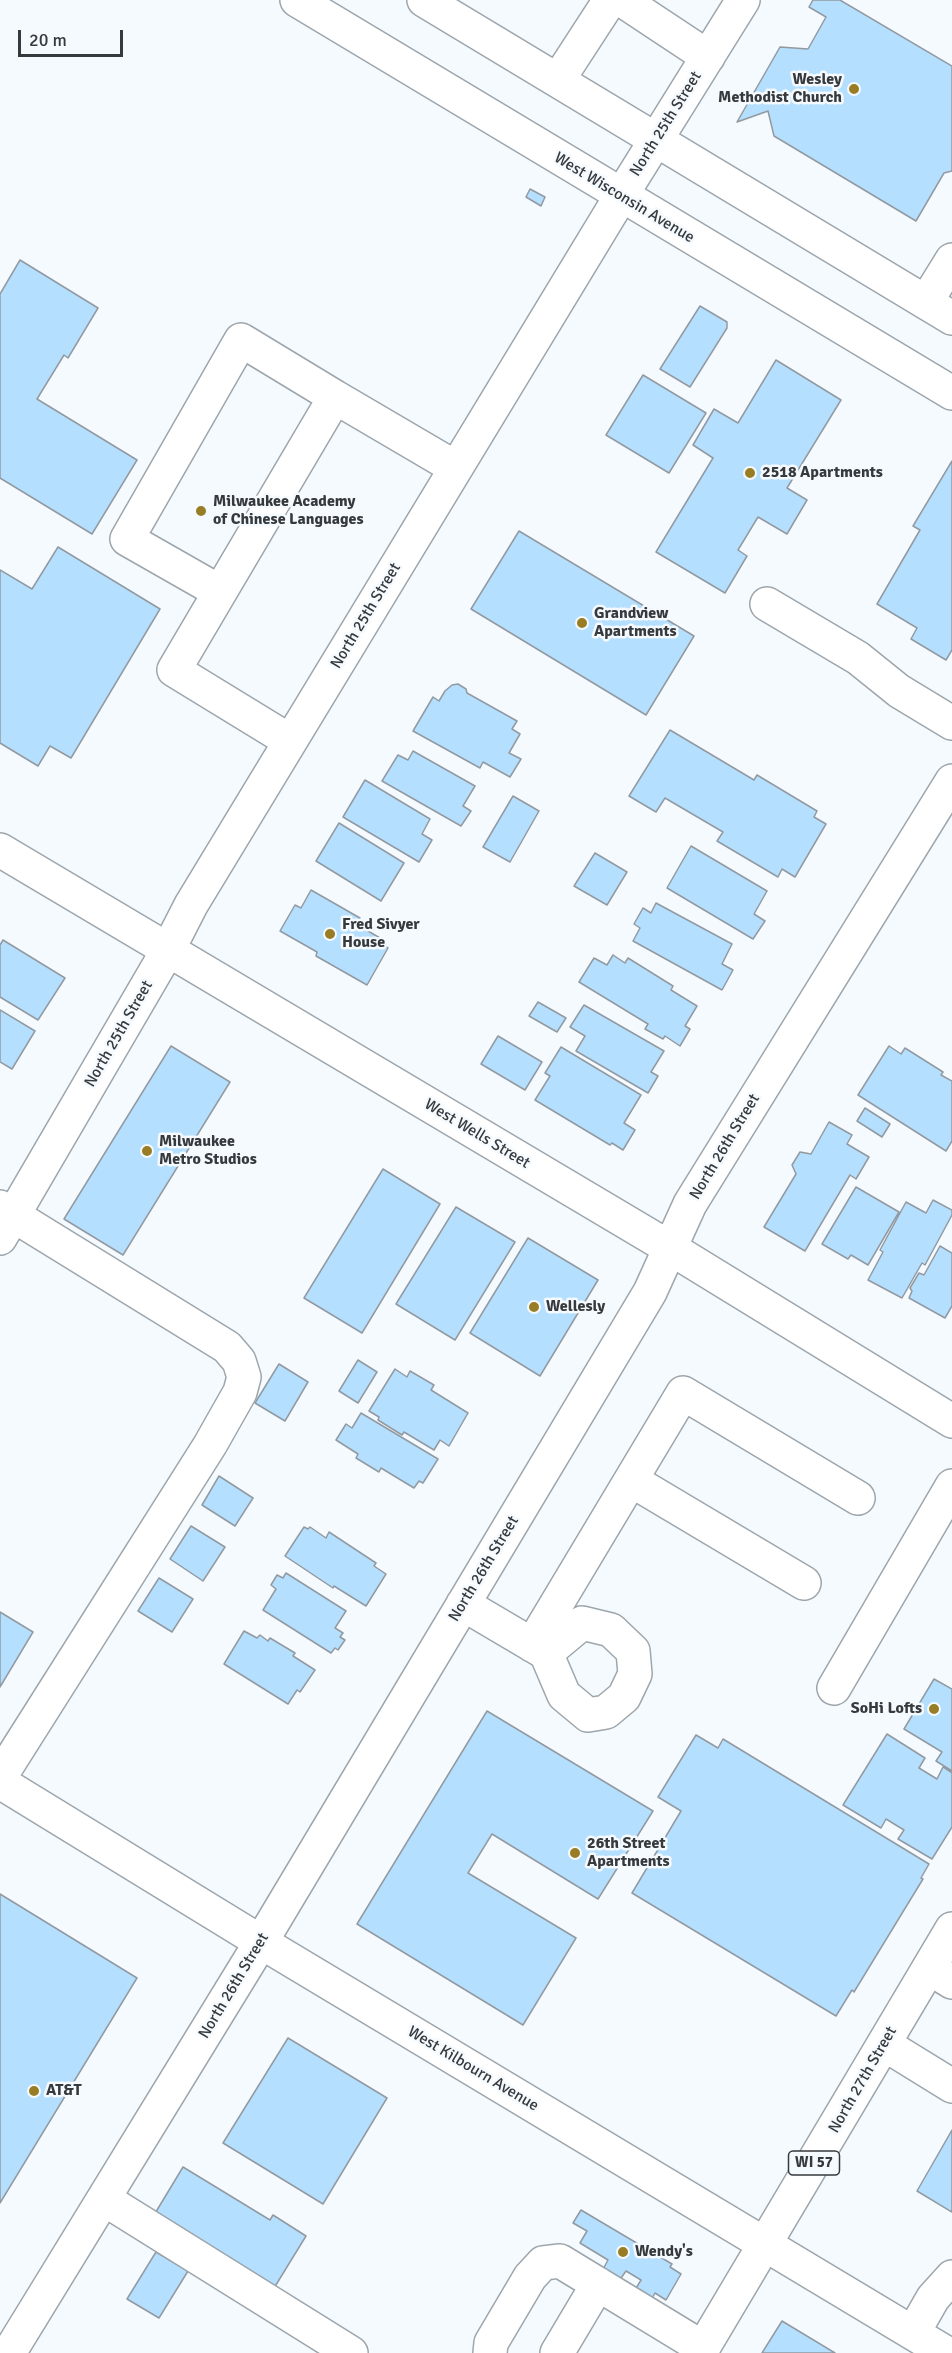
<!DOCTYPE html>
<style>
body{margin:0}
#map{position:relative;width:952px;height:2353px;overflow:hidden;background:#f5faff;font-family:Signika,sans-serif}
canvas{display:block}
.scale{position:absolute;left:18px;top:30px;width:105px;height:27px;box-sizing:border-box;border:3px solid #373a3d;border-top:0;padding-left:8px;font-size:18px;line-height:21px;white-space:nowrap;color:#373a3d;-webkit-text-stroke:4px #f5faff;paint-order:stroke}
</style>
<div id="map">
<canvas width="952" height="2353"></canvas>
<div class="scale">20 m</div>
</div>
<script>
const c = document.querySelector('canvas').getContext('2d');
c.lineJoin = 'round';
function fillPath(path, color) { c.fillStyle = color; c.fill(path, 'evenodd'); }
const poly = rows => new Path2D(rows.map(r => 'M' + r).join(''));
function stroke(path, color, width, dash) { c.strokeStyle = color; c.lineWidth = width; c.lineCap = dash ? 'butt' : 'round'; c.setLineDash(dash || []); c.stroke(path); }
function drawText(font, color, halo, rows, align = 'center') {
  c.font = font + ' Signika,sans-serif'; c.lineWidth = 5; c.setLineDash([]); c.textBaseline = 'middle'; c.strokeStyle = halo; c.fillStyle = color; for (const [text, x, y, turn = 0] of rows) {
    c.save(); c.translate(x, y); c.rotate((+turn || 0) * Math.PI / 180); c.textAlign = isNaN(turn) ? turn : align; if (halo) c.strokeText(text, 0, 0); c.fillText(text, 0, 0); c.restore();
  }
}
const building = poly([
 [813,0,840,0,952,66,952,171,944,173,916,221,774,136,768,111,737,122,780,47,808,49,826,17,809,7,813,0],
 [530,189,545,197,541,206,526,197,530,189],
 [20,260,98,308,68,358,64,355,37,399,137,460,92,534,0,478,0,294,20,260],
 [700,306,727,322,727,328,690,387,660,369,700,306],
 [776,360,841,400,787,488,807,500,787,534,758,517,738,550,747,556,725,593,656,552,713,458,693,445,714,409,738,423,776,360],
 [643,375,706,413,669,473,606,435,643,375],
 [952,461,952,650,946,660,911,639,917,628,877,604,920,530,913,526,952,461],
 [519,531,694,636,646,715,471,609,519,531],
 [58,547,160,609,71,758,50,746,38,766,0,743,0,570,32,589,58,547],
 [458,684,466,689,467,693,517,721,512,729,520,734,509,753,521,759,510,777,483,762,480,768,413,731,433,697,439,701,445,691,452,685,458,684],
 [670,730,754,780,757,775,817,811,814,817,826,824,795,877,782,869,778,877,717,841,723,832,665,798,656,812,629,796,670,730],
 [413,751,475,786,463,806,471,811,461,826,382,781,398,755,408,760,413,751],
 [365,780,430,819,422,834,432,840,419,862,343,817,365,780],
 [513,796,539,811,510,862,483,847,513,796],
 [339,823,404,863,381,901,316,861,339,823],
 [691,846,767,891,754,914,765,921,753,939,667,888,691,846],
 [595,853,627,872,607,905,574,886,595,853],
 [311,890,360,918,356,924,380,938,378,942,388,948,367,985,316,956,317,952,280,931,295,905,301,908,311,890],
 [656,903,732,944,722,964,733,970,722,990,633,941,640,928,634,924,643,908,651,913,656,903],
 [3,940,65,978,38,1020,0,997,0,945,3,940],
 [613,955,625,963,628,958,673,986,671,990,697,1006,685,1026,690,1029,680,1046,665,1036,663,1039,645,1029,648,1024,579,982,594,958,607,965,613,955],
 [538,1002,566,1018,557,1032,529,1016,538,1002],
 [584,1005,664,1051,651,1072,658,1076,648,1093,576,1051,585,1036,570,1027,584,1005],
 [0,1010,35,1031,12,1069,0,1062,0,1010],
 [498,1036,542,1062,525,1090,481,1064,498,1036],
 [171,1046,230,1082,123,1255,64,1219,171,1046],
 [889,1046,901,1054,905,1048,943,1072,941,1075,952,1081,952,1141,946,1151,858,1095,889,1046],
 [561,1047,641,1095,624,1123,635,1130,623,1150,612,1143,610,1145,535,1100,550,1076,545,1073,561,1047],
 [865,1108,890,1124,882,1137,857,1121,865,1108],
 [829,1122,852,1135,847,1144,869,1157,856,1179,850,1175,805,1251,764,1227,796,1174,792,1165,800,1152,811,1154,829,1122],
 [383,1169,440,1204,362,1333,304,1298,383,1169],
 [856,1187,899,1212,868,1265,851,1255,848,1259,822,1244,856,1187],
 [933,1200,952,1210,952,1215,925,1265,922,1263,902,1298,868,1280,883,1252,880,1250,906,1202,926,1213,933,1200],
 [456,1207,515,1242,455,1340,396,1304,456,1207],
 [528,1238,598,1280,540,1376,470,1333,528,1238],
 [940,1246,952,1253,952,1306,945,1318,909,1298,912,1291,910,1288,919,1273,924,1275,940,1246],
 [358,1360,377,1372,358,1403,339,1391,358,1360],
 [279,1364,308,1382,285,1421,255,1403,279,1364],
 [395,1369,407,1377,410,1371,434,1385,431,1390,468,1413,449,1446,440,1440,434,1450,404,1432,402,1435,378,1420,379,1417,369,1411,395,1369],
 [361,1413,438,1459,423,1483,419,1481,414,1488,381,1468,379,1472,356,1458,358,1454,336,1440,346,1424,352,1428,361,1413],
 [219,1476,253,1498,235,1526,202,1505,219,1476],
 [191,1526,225,1547,203,1581,170,1559,191,1526],
 [304,1527,308,1529,310,1527,326,1538,329,1532,376,1563,374,1566,386,1574,366,1606,334,1586,333,1588,285,1556,304,1527],
 [286,1573,346,1611,335,1628,343,1633,340,1637,345,1640,338,1650,335,1648,331,1653,263,1610,276,1589,271,1585,277,1575,283,1578,286,1573],
 [159,1578,193,1599,172,1632,138,1611,159,1578],
 [0,1612,33,1632,0,1687,0,1612],
 [244,1631,257,1638,260,1635,268,1641,270,1638,295,1653,293,1656,315,1670,300,1692,297,1690,288,1704,224,1664,244,1631],
 [934,1679,952,1689,952,1771,936,1761,942,1752,904,1729,934,1679],
 [487,1711,653,1811,598,1899,492,1834,468,1873,576,1938,523,2025,357,1924,487,1711],
 [887,1734,925,1758,919,1768,937,1779,943,1767,952,1773,952,1827,932,1859,898,1839,904,1830,886,1819,881,1828,843,1805,887,1734],
 [696,1735,718,1748,723,1739,929,1864,921,1878,923,1879,854,1992,852,1990,836,2016,632,1893,681,1811,658,1797,696,1735],
 [0,1894,137,1978,0,2203,0,1894],
 [288,2038,387,2098,323,2204,223,2143,288,2038],
 [952,2130,952,2212,917,2191,952,2130],
 [183,2167,270,2220,273,2215,306,2236,271,2293,151,2220,183,2167],
 [581,2210,672,2264,670,2267,681,2274,666,2300,655,2293,651,2300,635,2290,641,2280,626,2271,619,2281,602,2271,608,2260,580,2243,587,2231,573,2223,581,2210],
 [156,2252,188,2271,159,2318,127,2299,156,2252],
 [782,2321,835,2353,762,2353,782,2321]
]);
fillPath(building, '#b5dfff');
stroke(building, '#929aa1', 1.5);
const minor = poly([
 [622,0,708,57],
 [558,80,610,0],
 [926,302,952,260],
 [335,397,456,468],
 [220,592,127,539,241,340,335,397,174,670,290,741],
 [767,604,858,658,899,691,952,723],
 [0,850,670,1248,952,1421],
 [0,1207,227,1347,239,1361,244,1377,240,1392,210,1445,0,1777],
 [0,1238,168,950,191,905,621,196,743,0],
 [631,1480,804,1583],
 [463,1604,546,1653,564,1695,588,1715,606,1712,624,1697,635,1674,633,1651,611,1630,582,1623,546,1653],
 [532,1645,683,1393,858,1498],
 [834,1688,952,1486],
 [0,1782,261,1942,946,2353],
 [929,1968,952,1982],
 [884,2044,952,2086],
 [104,2199,351,2353],
 [913,2333,933,2298,952,2277],
 [9,2353,261,1942,650,1292,690,1204,952,781],
 [490,2353,491,2343,530,2277,543,2263,560,2261,703,2348],
 [557,2353,598,2284]
]);
const major = poly([
 [297,0,952,393],
 [424,0,952,318],
 [700,2353,952,1929]
]);
stroke(minor, '#9da6ac', 36);
stroke(major, '#9da6ac', 36);
stroke(minor, '#fff', 33);
stroke(major, '#fff', 33);
for (const [x, y, r, color] of [
 [854,89,6,"#997d25"],
 [750,473,6,"#997d25"],
 [201,511,6,"#997d25"],
 [582,623,6,"#997d25"],
 [330,934,6,"#997d25"],
 [147,1151,6,"#997d25"],
 [534,1307,6,"#997d25"],
 [934,1709,6,"#997d25"],
 [575,1853,6,"#997d25"],
 [34,2091,6,"#997d25"],
 [623,2252,6,"#997d25"]
]) { const dot = new Path2D(); dot.arc(x, y, r, 0, 2 * Math.PI); c.fillStyle = color; c.fill(dot); stroke(dot, '#f5faff', 2); }
for (const [x, y, w] of [
 [814,2163,51]
]) { const box = new Path2D(); box.roundRect(x - w / 2, y - 12, w, 24, 4.5); c.fillStyle = '#f5faff'; c.fill(box); stroke(box, '#373a3d', 1.5); }
drawText('bold 15px', '#373a3d', null, [
 ["WI 57",814,2163]
]);
drawText('bold 16px', '#373a3d', '#f5faff', [
 ["Wesley",842,80,"right"],
 ["Methodist Church",842,98,"right"],
 ["2518 Apartments",762,473],
 ["Milwaukee Academy",213,502],
 ["of Chinese Languages",213,520],
 ["Grandview",594,614],
 ["Apartments",594,632],
 ["Fred Sivyer",342,925],
 ["House",342,943],
 ["Milwaukee",159,1142],
 ["Metro Studios",159,1160],
 ["Wellesly",546,1307],
 ["SoHi Lofts",922,1709,"right"],
 ["26th Street",587,1844],
 ["Apartments",587,1862],
 ["AT&T",46,2091],
 ["Wendy's",635,2252]
], 'left');
drawText('16px', '#373a3d', '#f5faff', [
 ["North 25th Street",666,124,-58],
 ["West Wisconsin Avenue",624,198,31],
 ["North 25th Street",366,616,-59],
 ["North 25th Street",119,1034,-60],
 ["West Wells Street",477,1134,31],
 ["North 26th Street",725,1147,-59],
 ["North 26th Street",484,1569,-59],
 ["North 26th Street",234,1986,-59],
 ["West Kilbourn Avenue",473,2069,31],
 ["North 27th Street",863,2080,-60]
]);
</script>
